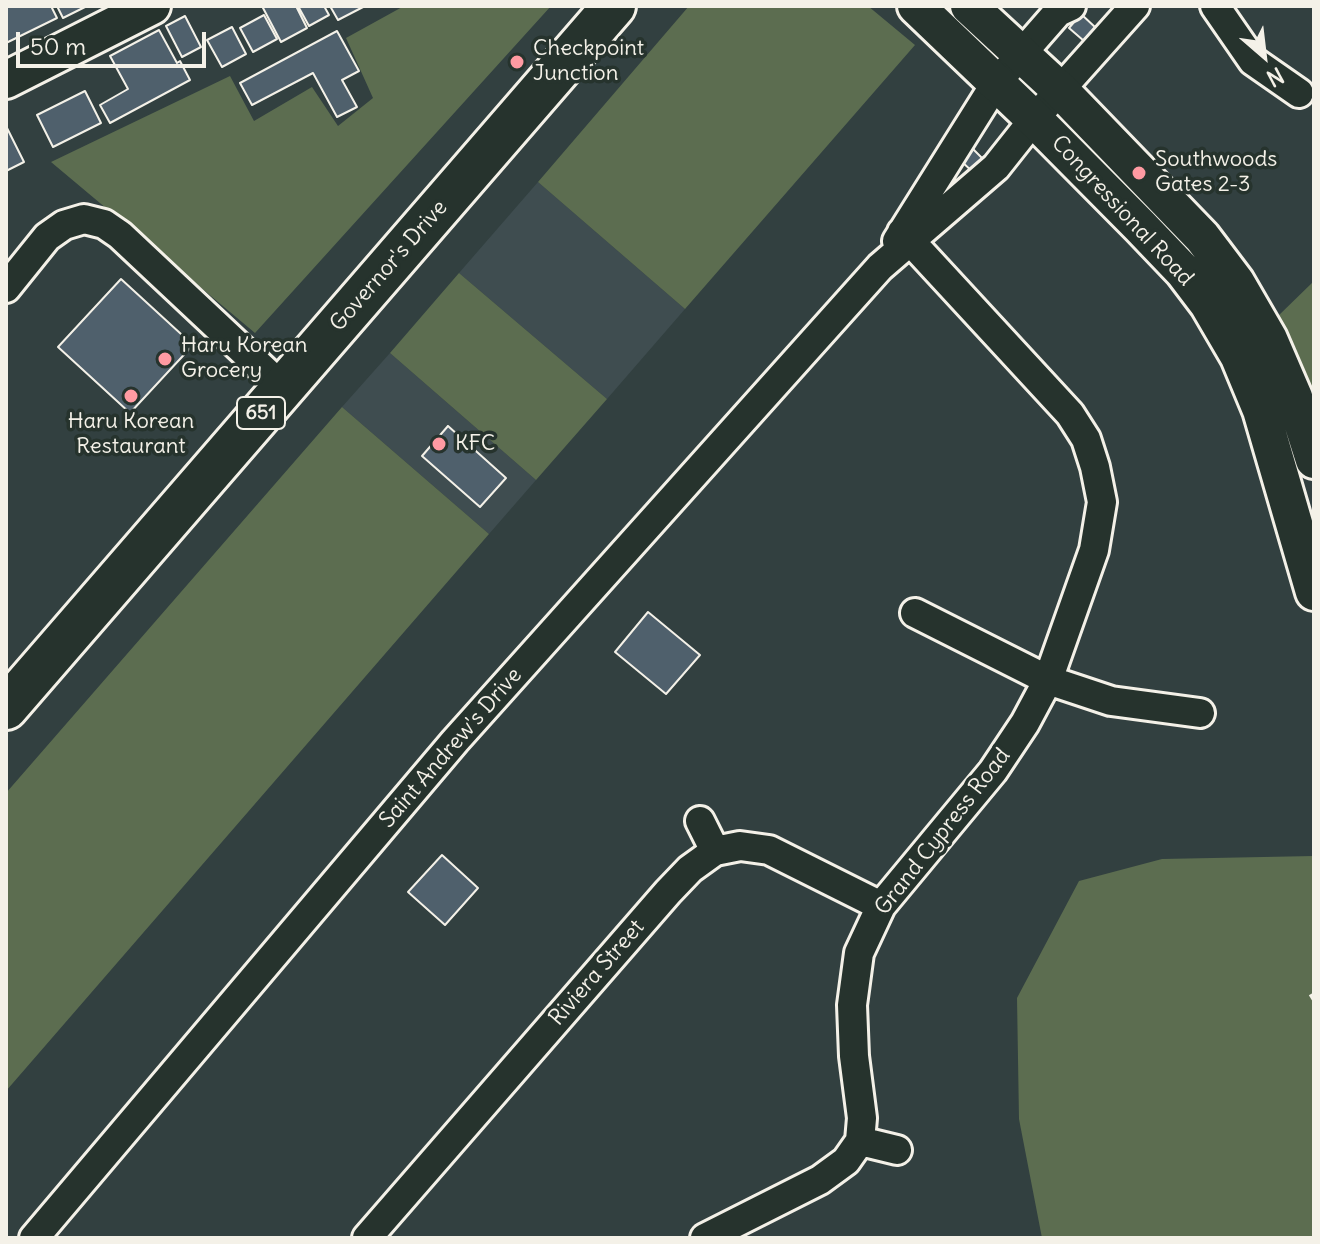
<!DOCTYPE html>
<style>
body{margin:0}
#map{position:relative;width:1320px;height:1244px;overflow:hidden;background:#324040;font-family:Delius,sans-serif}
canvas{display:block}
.frame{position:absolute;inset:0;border:8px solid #f4f1e8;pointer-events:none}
.north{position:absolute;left:1224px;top:16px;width:80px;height:80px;-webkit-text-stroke:6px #26332d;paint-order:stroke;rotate:152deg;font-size:22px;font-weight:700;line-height:32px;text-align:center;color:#f4f1e8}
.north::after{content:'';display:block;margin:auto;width:28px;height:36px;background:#f4f1e8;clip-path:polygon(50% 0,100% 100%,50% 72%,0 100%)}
.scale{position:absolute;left:16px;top:32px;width:190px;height:36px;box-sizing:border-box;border:4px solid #f4f1e8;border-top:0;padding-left:10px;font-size:24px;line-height:28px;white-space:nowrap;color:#f4f1e8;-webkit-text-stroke:6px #26332d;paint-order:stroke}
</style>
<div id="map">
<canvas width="1320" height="1244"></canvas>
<div class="frame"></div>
<div class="north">N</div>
<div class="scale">50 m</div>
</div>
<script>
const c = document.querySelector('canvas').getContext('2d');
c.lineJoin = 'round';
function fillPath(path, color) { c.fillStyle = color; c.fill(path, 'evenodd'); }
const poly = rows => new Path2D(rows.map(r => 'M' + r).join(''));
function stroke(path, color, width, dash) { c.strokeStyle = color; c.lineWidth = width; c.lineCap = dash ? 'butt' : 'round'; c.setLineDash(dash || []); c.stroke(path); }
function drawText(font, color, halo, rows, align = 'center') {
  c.font = font + ' Delius,sans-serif'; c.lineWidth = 7; c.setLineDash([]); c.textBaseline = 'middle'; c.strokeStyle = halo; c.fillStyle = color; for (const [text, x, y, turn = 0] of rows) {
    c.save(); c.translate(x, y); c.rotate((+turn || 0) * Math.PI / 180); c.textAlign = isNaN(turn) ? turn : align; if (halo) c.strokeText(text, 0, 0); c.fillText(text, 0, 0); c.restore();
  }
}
fillPath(poly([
 [538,182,685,309,607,399,459,273],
 [390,353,536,480,489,534,342,407]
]), '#3f4d50');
fillPath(poly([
 [404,6,551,6,255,333,51,162,230,76,254,121,312,87,338,126,373,98,346,38],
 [689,6,868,6,915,45,685,309,538,182],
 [459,273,607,399,536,480,390,353],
 [1314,281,1314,438,1276,318],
 [342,407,489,534,6,1091,6,793],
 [1314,856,1314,1238,1042,1238,1019,1119,1017,998,1079,881,1162,859]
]), '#5c6d50');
const building = poly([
 [6,6,51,6,57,18,6,43,6,6],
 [57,6,87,6,63,18,57,6],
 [262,6,296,6,307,28,281,42,262,6],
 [298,6,324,6,329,15,309,26,298,6],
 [330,6,365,6,338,20,330,6],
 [1081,14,1096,28,1084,41,1069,28,1081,14],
 [264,15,277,39,253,52,240,28,264,15],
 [185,16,201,47,182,57,166,26,185,16],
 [232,27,246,54,222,67,207,40,232,27],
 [159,30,177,63,180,61,190,80,110,123,100,105,128,89,110,56,159,30],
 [337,31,359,71,342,80,357,107,337,117,313,73,252,105,240,83,337,31],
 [85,91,101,123,53,147,37,115,85,91],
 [6,126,24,162,6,171,6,126],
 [973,149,985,161,974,173,961,161,973,149],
 [121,279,193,345,130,413,58,347,121,279],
 [448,426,506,478,480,507,422,456,448,426],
 [648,612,700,655,666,694,615,652,648,612],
 [442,855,478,888,445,925,408,892,442,855]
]);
fillPath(building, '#4f606c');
stroke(building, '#f4f1e8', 2);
const minor = poly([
 [1215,6,1253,61,1299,93],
 [897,241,996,83,1058,12,1071,6],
 [6,288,47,237,64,225,84,219,104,224,120,235,283,388],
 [915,613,1048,680,1111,701,1200,713],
 [700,821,715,851],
 [860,1141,897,1150],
 [34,1238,455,741,880,267,996,167,1034,119,1135,6],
 [367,1238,668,892,690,869,715,851,740,846,769,850,881,906],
 [705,1238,820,1180,846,1161,860,1141,862,1118,854,1056,852,1005,859,953,881,906,993,771,1025,723,1048,680,1094,550,1102,502,1095,467,1086,439,1070,414,902,232]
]);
const major = poly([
 [916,6,1034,119,1140,226,1183,271,1208,304,1239,357,1261,410,1314,592],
 [969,6,1061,91,1202,237,1236,282,1269,339,1294,397,1314,460],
 [6,80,152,6]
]);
const highway = poly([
 [6,708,614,6]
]);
stroke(minor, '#f4f1e8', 34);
stroke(major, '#f4f1e8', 42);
stroke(highway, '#f4f1e8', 48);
stroke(poly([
 [1311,994,1314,999]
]), '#f4f1e8', 5, [6, 6]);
stroke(minor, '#26332d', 28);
stroke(major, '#26332d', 36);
stroke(highway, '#26332d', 42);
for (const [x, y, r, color] of [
 [517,62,8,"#ff9aa2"],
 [1139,173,8,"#ff9aa2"],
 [165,359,8,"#ff9aa2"],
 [131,396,8,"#ff9aa2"],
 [439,444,8,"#ff9aa2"]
]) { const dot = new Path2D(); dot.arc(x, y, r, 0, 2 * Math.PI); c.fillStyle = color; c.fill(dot); stroke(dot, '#26332d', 3); }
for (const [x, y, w] of [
 [261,413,48]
]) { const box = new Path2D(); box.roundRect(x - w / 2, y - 16, w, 32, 6); c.fillStyle = '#26332d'; c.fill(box); stroke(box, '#f4f1e8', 2); }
drawText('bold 20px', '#f4f1e8', null, [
 ["651",261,413]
]);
drawText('22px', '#f4f1e8', '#26332d', [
 ["Checkpoint",533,49],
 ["Junction",533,74],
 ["Southwoods",1155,160],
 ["Gates 2-3",1155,185],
 ["Haru Korean",181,346],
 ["Grocery",181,371],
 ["Haru Korean",131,422,"center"],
 ["Restaurant",131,447,"center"],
 ["KFC",455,444]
], 'left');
drawText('22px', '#f4f1e8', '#26332d', [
 ["Congressional Road",1122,211,47],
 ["Governor's Drive",389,266,-49],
 ["Saint Andrew's Drive",451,748,-49],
 ["Grand Cypress Road",943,832,-52],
 ["Riviera Street",597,973,-49]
]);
</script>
